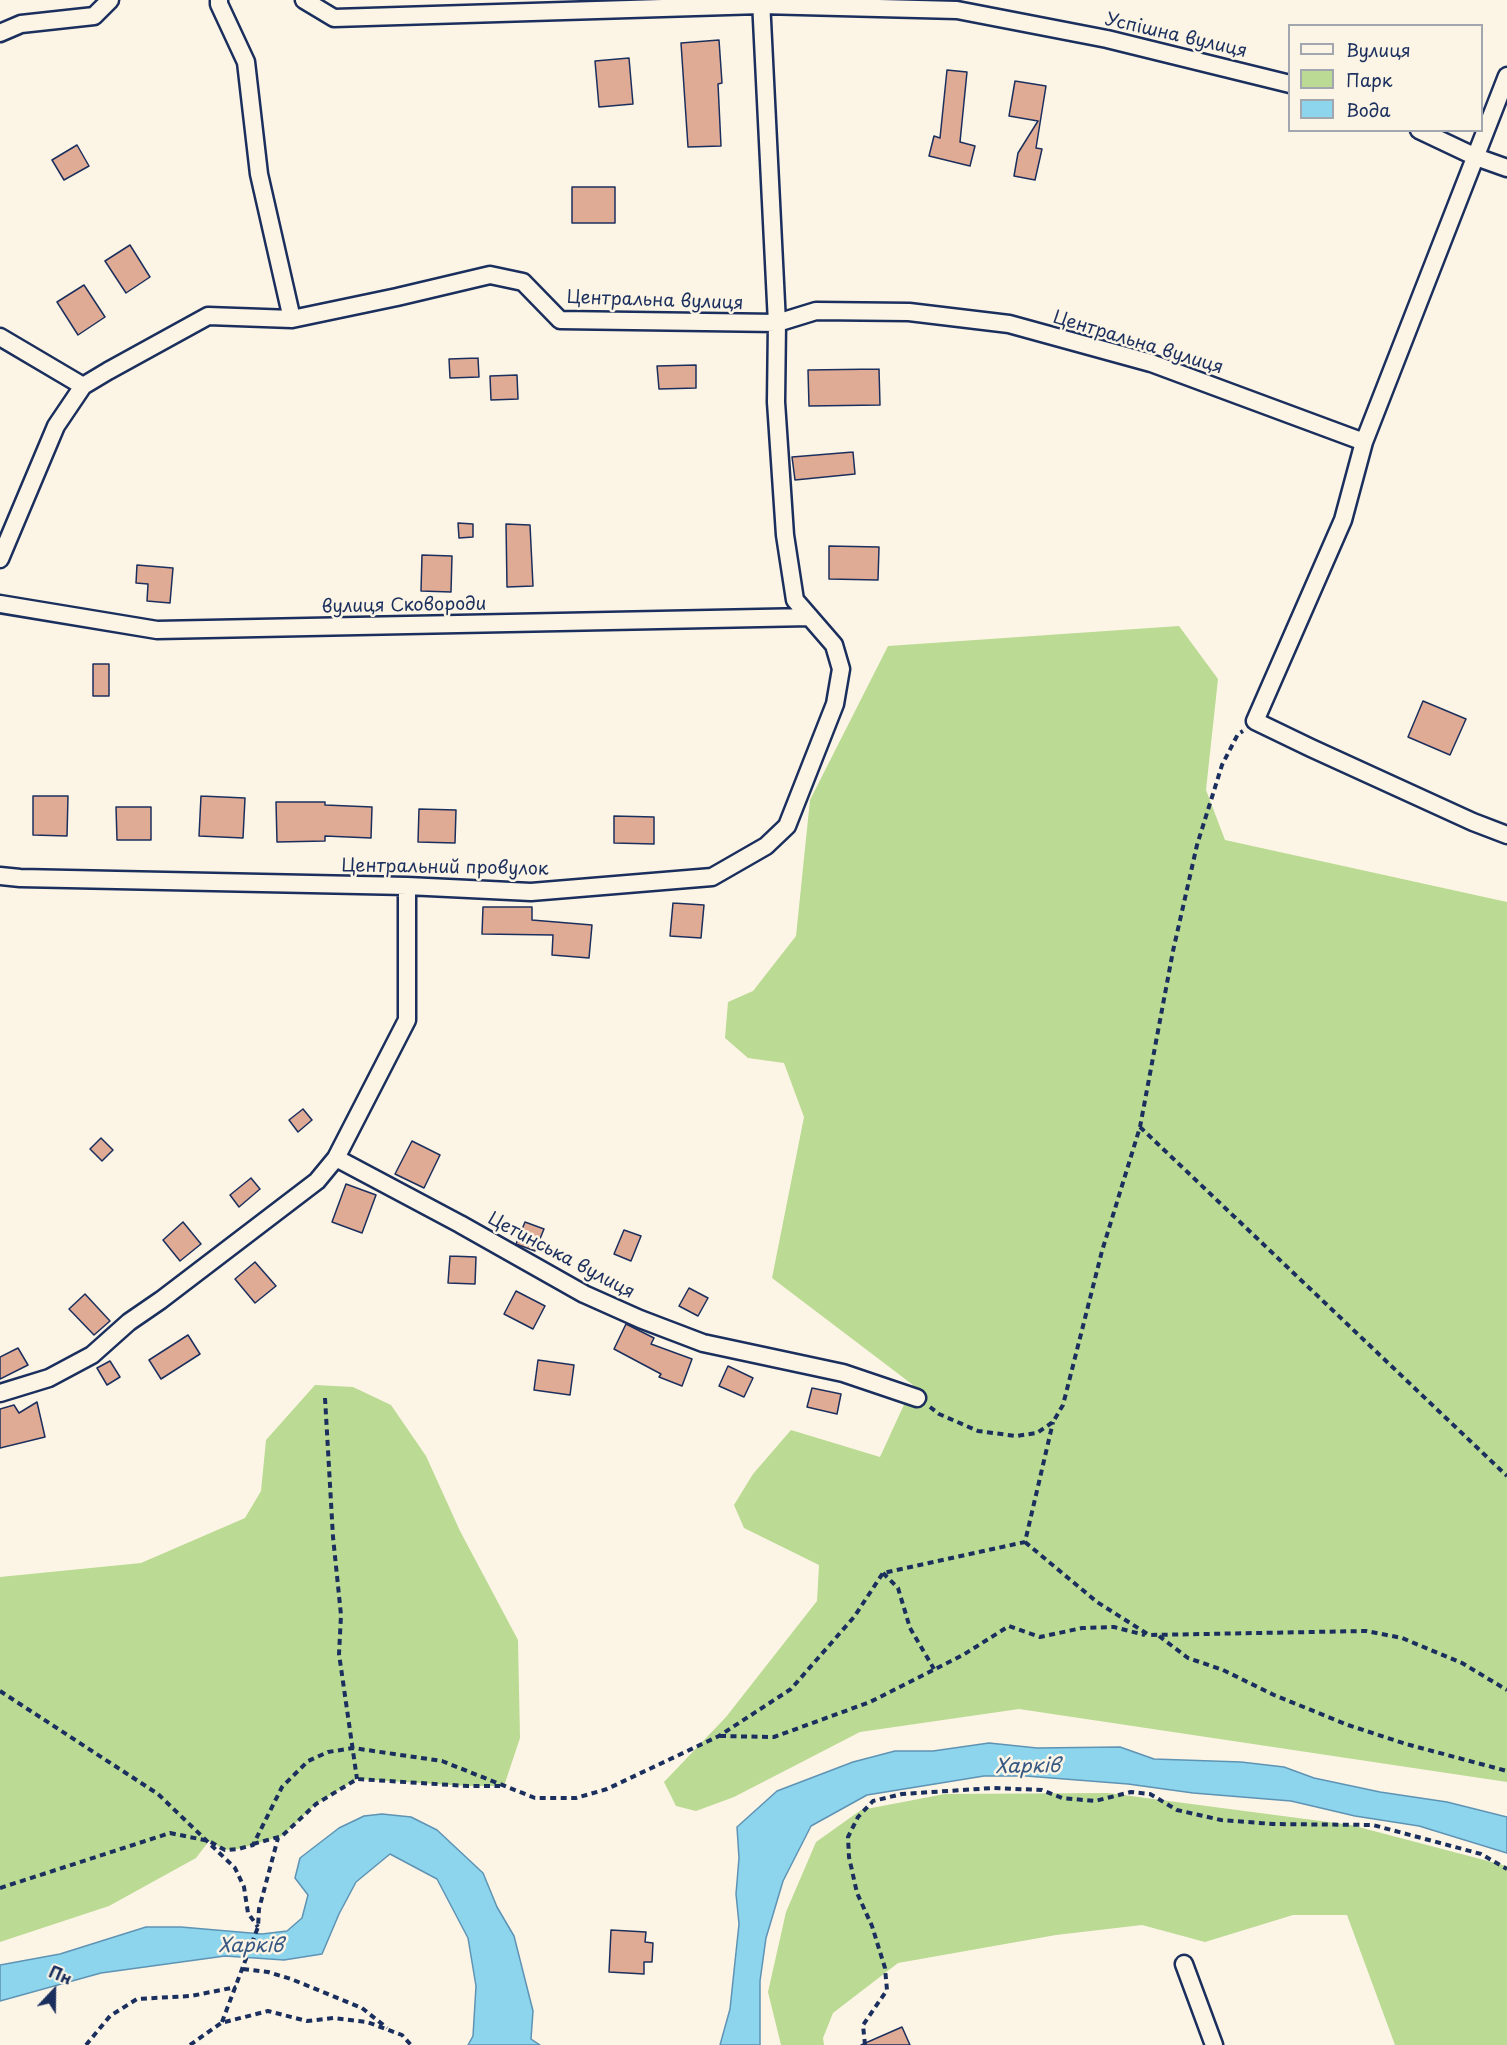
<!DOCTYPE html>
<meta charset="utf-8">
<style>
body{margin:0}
#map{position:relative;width:1507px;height:2045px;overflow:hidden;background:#fcf5e5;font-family:"Playpen Sans",sans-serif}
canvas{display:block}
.legend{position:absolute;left:1288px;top:24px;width:195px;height:108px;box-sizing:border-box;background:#fcf5e5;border:2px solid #a2a6af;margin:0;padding:8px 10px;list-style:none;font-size:18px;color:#1b2f5e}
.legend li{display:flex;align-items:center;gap:12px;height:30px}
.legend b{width:30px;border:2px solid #a2a6af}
.north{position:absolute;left:24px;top:1961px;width:60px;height:60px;-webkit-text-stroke:4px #fcf5e5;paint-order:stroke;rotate:22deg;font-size:16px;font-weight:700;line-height:24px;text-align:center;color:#1b2f5e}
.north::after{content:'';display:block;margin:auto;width:21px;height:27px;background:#1b2f5e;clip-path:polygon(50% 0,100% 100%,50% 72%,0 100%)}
</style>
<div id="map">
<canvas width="1507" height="2045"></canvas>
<ul class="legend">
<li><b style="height:8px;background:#fcf5e5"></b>Вулиця</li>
<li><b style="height:16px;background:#bbda93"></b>Парк</li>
<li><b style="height:16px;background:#8cd5ed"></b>Вода</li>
</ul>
<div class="north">Пн</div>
</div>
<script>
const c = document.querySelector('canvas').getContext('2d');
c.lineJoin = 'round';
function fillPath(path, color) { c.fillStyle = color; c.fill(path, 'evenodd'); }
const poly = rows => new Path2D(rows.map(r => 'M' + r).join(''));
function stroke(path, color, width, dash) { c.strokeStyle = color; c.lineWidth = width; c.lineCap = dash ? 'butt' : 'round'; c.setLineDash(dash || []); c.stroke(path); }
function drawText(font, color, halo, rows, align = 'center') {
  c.font = font + ' "Playpen Sans",sans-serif'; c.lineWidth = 5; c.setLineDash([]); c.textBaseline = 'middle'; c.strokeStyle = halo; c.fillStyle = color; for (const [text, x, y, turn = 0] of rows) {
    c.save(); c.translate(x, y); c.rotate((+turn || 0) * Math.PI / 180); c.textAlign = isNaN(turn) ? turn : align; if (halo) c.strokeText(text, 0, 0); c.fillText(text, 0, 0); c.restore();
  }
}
fillPath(poly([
 [1179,626,1218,679,1206,790,1225,840,1507,902,1507,1782,1019,1709,860,1732,734,1797,696,1811,676,1806,664,1782,726,1717,817,1601,819,1565,744,1528,734,1505,753,1474,791,1430,880,1457,913,1385,772,1278,804,1117,784,1063,748,1058,725,1038,728,1002,753,991,796,936,810,800,888,646],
 [315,1385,353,1387,391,1405,426,1456,460,1531,518,1640,520,1738,504,1786,467,1786,357,1779,316,1804,282,1836,238,1849,225,1850,209,1841,196,1858,109,1906,0,1942,0,1577,141,1563,245,1518,261,1491,266,1440],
 [1108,1793,1351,1825,1507,1866,1507,2045,1395,2045,1347,1915,1293,1915,1205,1942,1142,1925,1056,1935,898,1963,833,2013,823,2038,824,2045,781,2045,768,1992,786,1912,816,1842,861,1810,945,1794]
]), '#bbda93');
const water = poly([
 [989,1743,1037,1748,1120,1747,1154,1759,1241,1762,1284,1767,1314,1778,1380,1792,1447,1802,1507,1817,1507,1853,1419,1826,1355,1816,1291,1801,1193,1793,1128,1784,1026,1776,984,1776,867,1795,811,1826,783,1881,766,1938,760,1981,760,2045,720,2045,730,2009,739,1924,736,1894,739,1858,737,1827,777,1791,853,1762,895,1751,933,1751,989,1743],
 [382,1814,411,1817,437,1830,483,1873,497,1907,514,1936,533,2011,531,2039,540,2045,468,2045,473,2036,476,1986,468,1938,437,1879,390,1854,356,1882,339,1914,322,1954,284,1960,225,1956,101,1973,0,2001,0,1965,60,1954,146,1927,181,1927,262,1934,287,1931,302,1918,308,1895,295,1878,300,1858,339,1828,364,1816,382,1814]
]);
fillPath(water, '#8cd5ed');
stroke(water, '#5f93b4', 1.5);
const building = poly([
 [719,40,722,83,718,84,721,146,688,147,681,43,719,40],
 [629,58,633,104,599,107,595,61,629,58],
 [947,70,967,72,960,142,975,146,970,166,929,156,934,136,940,138,947,70],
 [1015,81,1046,86,1036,148,1042,149,1035,180,1014,176,1018,153,1038,121,1009,116,1015,81],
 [77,145,89,166,64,180,52,160,77,145],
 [572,187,615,187,615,223,572,223,572,187],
 [130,245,150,277,126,293,105,261,130,245],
 [84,285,105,317,78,335,57,302,84,285],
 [478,358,479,377,450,378,449,359,478,358],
 [696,365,696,388,659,389,657,366,696,365],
 [879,369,880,405,809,406,808,370,879,369],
 [517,375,518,399,491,400,490,376,517,375],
 [853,452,855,474,795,480,792,457,853,452],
 [458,523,473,524,473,537,459,538,458,523],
 [506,524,530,525,533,586,507,587,506,524],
 [829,546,879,547,878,580,829,579,829,546],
 [422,555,452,556,451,592,421,591,422,555],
 [137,565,173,568,170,603,147,601,148,584,136,583,137,565],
 [93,664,109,664,109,696,93,696,93,664],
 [1423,701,1466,719,1450,755,1408,737,1423,701],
 [33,796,68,796,67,836,33,835,33,796],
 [201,796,245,798,243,838,199,836,201,796],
 [276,802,325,802,325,805,372,807,371,838,325,836,325,841,277,842,276,802],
 [116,807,151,807,151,840,117,840,116,807],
 [419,809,456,810,455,843,418,842,419,809],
 [614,816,654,817,654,844,614,843,614,816],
 [673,903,704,905,701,938,670,936,673,903],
 [483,907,532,907,532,920,592,925,589,958,552,955,553,935,482,934,483,907],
 [303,1109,312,1120,298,1132,289,1120,303,1109],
 [101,1138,113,1150,102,1161,90,1149,101,1138],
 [412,1141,440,1155,424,1188,395,1174,412,1141],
 [251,1178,260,1189,239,1207,230,1195,251,1178],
 [346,1184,376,1195,362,1233,332,1222,346,1184],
 [183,1222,201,1244,180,1261,163,1240,183,1222],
 [525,1222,544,1229,535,1251,516,1244,525,1222],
 [624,1230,641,1236,631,1261,614,1254,624,1230],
 [450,1256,476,1257,475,1284,448,1283,450,1256],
 [255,1262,276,1286,255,1303,235,1279,255,1262],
 [689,1288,708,1298,698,1316,679,1306,689,1288],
 [516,1291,545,1306,533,1329,504,1314,516,1291],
 [85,1294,110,1321,94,1335,69,1309,85,1294],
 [626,1324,654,1338,651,1344,692,1359,682,1386,659,1377,661,1374,614,1349,626,1324],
 [188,1335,200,1354,161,1379,149,1360,188,1335],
 [18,1348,28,1365,0,1379,0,1357,18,1348],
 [538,1360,574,1365,570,1395,534,1390,538,1360],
 [110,1361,120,1377,107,1385,97,1368,110,1361],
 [728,1366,753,1378,744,1397,719,1386,728,1366],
 [812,1388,841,1394,837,1414,807,1407,812,1388],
 [37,1402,45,1437,0,1448,0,1409,14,1405,19,1413,37,1402],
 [611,1930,646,1932,645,1942,653,1943,652,1962,644,1962,644,1974,609,1972,611,1930],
 [902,2027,910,2045,861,2045,902,2027]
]);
fillPath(building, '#e0ab94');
stroke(building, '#1b2f5e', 1.5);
const street = poly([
 [219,0,219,4,246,62,259,174,292,319],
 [304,0,334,18,761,5,957,10,1107,39,1290,84],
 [0,33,21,24,94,16,110,0],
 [1507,76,1364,442,1343,520,1255,721,1311,748,1473,822,1507,835],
 [1419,130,1476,157,1507,168],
 [0,337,83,386],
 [0,559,56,426,83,386,108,371,208,316,292,319,397,297,490,275,523,282,560,320,777,323,816,311,909,312,1009,324,1151,363,1364,442],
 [0,604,157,630,810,617],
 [0,876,20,878,407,886,531,892,712,877,766,846,787,826,835,704,841,669,834,645,795,600,785,535,776,402,777,323,761,0],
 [336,1158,460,1224,584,1294,640,1319,703,1343,843,1373,917,1398],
 [0,1393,49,1378,92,1355,129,1322,161,1300,317,1181,336,1158,407,1020,407,886],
 [1184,1964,1214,2045]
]);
stroke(street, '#1b2f5e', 21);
stroke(poly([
 [1140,1127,1507,1476],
 [325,1398,333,1537,341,1615,339,1654,357,1779],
 [930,1407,939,1414,978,1431,1016,1436,1037,1433,1053,1422,1063,1405,1102,1251,1140,1127,1173,951,1197,845,1222,765,1238,734,1243,731],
 [1025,1542,1097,1602,1149,1635,1366,1631,1402,1638,1462,1663,1507,1690],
 [883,1573,898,1588,910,1628,934,1669],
 [1159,1636,1188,1658,1223,1670,1274,1695,1348,1725,1406,1744,1507,1771],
 [0,1691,158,1794,235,1868,244,1887,248,1913,258,1927],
 [720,1736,774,1737,870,1702,963,1655,1009,1626,1040,1637,1082,1628,1114,1627,1145,1635],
 [253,1844,282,1836,316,1804,357,1779,467,1786,500,1786],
 [0,1888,170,1833,209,1841,225,1850,238,1849,253,1845,282,1787,308,1761,328,1752,353,1748,442,1761,535,1798,576,1798,607,1789,719,1736,791,1689,854,1617,883,1573,1025,1542,1053,1422],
 [243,1969,268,1972,291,1979,362,2008,387,2028],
 [222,2022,258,1927,259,1909,278,1838],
 [86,2045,110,2016,137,1999,191,1996,236,1987],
 [190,2045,221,2023,268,2011,307,2021,334,2018,367,2022,402,2035,411,2045],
 [865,2045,863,2025,887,1990,885,1968,872,1926,857,1893,849,1857,848,1837,858,1817,873,1801,902,1794,993,1788,1042,1790,1062,1798,1095,1801,1131,1792,1150,1794,1177,1810,1221,1820,1273,1824,1373,1825,1481,1854,1507,1869]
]), '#1b2f5e', 4, [6, 4.5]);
stroke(street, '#fcf5e5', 16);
drawText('18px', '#1b2f5e', '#fcf5e5', [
 ["Успішна вулиця",1176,36,13],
 ["Центральна вулиця",655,301,2],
 ["Центральна вулиця",1138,343,17],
 ["вулиця Сковороди",404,606,-1],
 ["Центральний провулок",445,868,1],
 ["Цетинська вулиця",561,1256,28]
]);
drawText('italic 20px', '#375882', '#fcf5e5', [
 ["Харків",1028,1767,-1],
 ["Харків",251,1946]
]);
</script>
